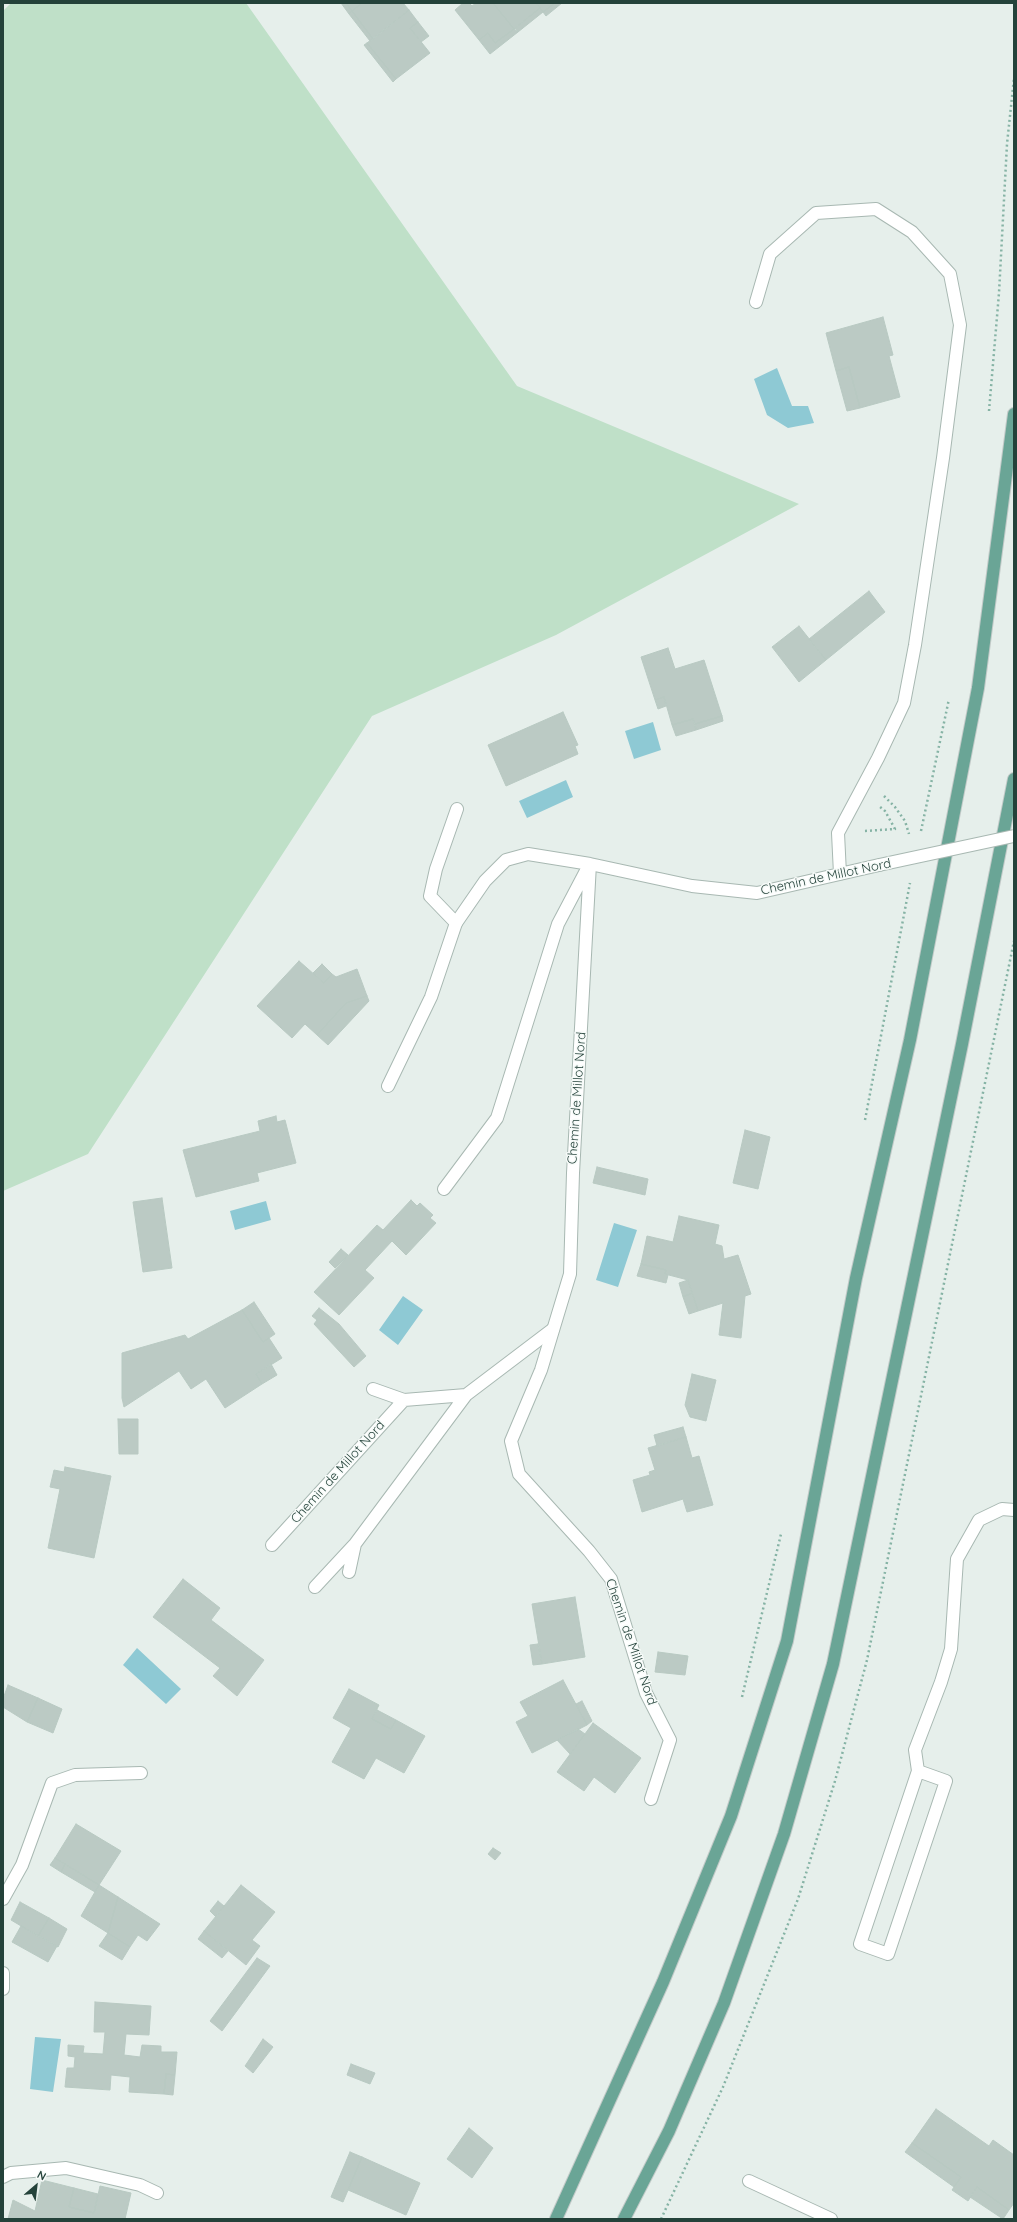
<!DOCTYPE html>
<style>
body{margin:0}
#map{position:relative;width:1017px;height:2222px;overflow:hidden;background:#e6efeb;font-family:Quicksand,sans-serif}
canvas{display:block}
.frame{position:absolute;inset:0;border:4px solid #24423a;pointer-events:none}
.north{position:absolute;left:16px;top:2166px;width:40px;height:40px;-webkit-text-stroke:3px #f7fbf9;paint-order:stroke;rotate:28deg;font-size:11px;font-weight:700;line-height:16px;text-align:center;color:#24423a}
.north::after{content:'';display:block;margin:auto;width:14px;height:18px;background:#24423a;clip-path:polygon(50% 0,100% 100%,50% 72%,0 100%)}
</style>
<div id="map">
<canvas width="1017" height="2222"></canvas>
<div class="frame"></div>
<div class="north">N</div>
</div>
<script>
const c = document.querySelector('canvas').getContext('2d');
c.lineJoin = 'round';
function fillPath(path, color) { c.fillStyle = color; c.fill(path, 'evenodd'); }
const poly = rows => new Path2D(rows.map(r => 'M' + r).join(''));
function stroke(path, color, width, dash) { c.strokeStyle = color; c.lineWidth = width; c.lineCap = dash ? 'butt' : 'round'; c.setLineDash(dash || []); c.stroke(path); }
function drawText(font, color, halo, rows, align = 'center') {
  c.font = font + ' Quicksand,sans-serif'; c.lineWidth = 3; c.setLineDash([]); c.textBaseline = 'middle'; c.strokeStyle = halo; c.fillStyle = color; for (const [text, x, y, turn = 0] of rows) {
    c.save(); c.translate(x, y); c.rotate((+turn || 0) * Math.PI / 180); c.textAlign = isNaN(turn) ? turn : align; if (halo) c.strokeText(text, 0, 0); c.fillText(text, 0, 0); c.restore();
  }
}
fillPath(poly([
 [11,3,246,3,517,386,799,504,556,635,372,716,88,1154,3,1191,3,11]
]), '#bfe0c8');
fillPath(poly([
 [777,368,792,406,808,406,814,423,788,428,767,415,754,379],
 [653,722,661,750,634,759,625,731],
 [566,780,573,797,527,818,519,801],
 [266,1201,271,1220,235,1230,230,1211],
 [614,1223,637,1230,618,1287,596,1280],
 [403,1296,423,1310,398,1345,379,1330],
 [137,1648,181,1689,166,1704,123,1665],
 [35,2037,61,2039,53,2092,30,2089]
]), '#8ec9d4');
const building = poly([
 [341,3,346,3,352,11,349,14,341,3],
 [346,3,362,3,352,11,346,3],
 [362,3,403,3,409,10,373,39,352,11,362,3],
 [463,3,469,3,472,6,476,3,493,3,514,29,495,43,488,33,479,40,455,10,463,3],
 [493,3,536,3,540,8,514,29,493,3],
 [536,3,555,3,543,12,536,3],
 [555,3,562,3,546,16,543,12,555,3],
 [540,8,543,12,518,32,515,28,540,8],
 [409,10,418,22,410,28,430,53,396,79,367,43,409,10],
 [352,11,373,39,370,41,349,14,352,11],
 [418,22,429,36,421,42,410,28,418,22],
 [514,29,518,32,490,54,479,40,488,33,495,43,514,29],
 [367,43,396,79,393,82,364,45,367,43],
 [883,317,893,355,889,356,900,397,860,408,849,367,836,371,826,333,883,317],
 [849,367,860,408,847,411,836,371,849,367],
 [869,591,885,612,826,660,809,639,869,591],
 [799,626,826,660,799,682,772,647,799,626],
 [668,648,675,669,704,660,722,716,695,724,693,719,672,725,664,697,655,700,641,657,668,648],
 [664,697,666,706,658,709,655,700,664,697],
 [563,712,578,745,575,746,578,754,506,786,488,745,563,712],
 [722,716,723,721,696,730,695,724,722,716],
 [693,719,696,730,676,736,672,725,693,719],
 [299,961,324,983,332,974,336,977,357,969,367,996,346,1003,317,1035,305,1024,292,1038,257,1006,299,961],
 [322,964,332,974,324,983,313,973,322,964],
 [367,996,369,1001,328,1045,317,1035,346,1003,367,996],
 [276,1116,277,1122,285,1120,296,1163,257,1173,259,1181,196,1197,183,1150,260,1131,258,1121,276,1116],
 [745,1130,770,1137,758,1189,733,1183,745,1130],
 [597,1167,648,1179,645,1195,593,1183,597,1167],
 [162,1198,172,1268,143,1272,133,1202,162,1198],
 [411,1200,417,1206,420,1203,433,1215,430,1218,436,1223,406,1255,392,1241,365,1270,374,1278,339,1315,314,1292,377,1225,383,1230,411,1200],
 [679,1216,719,1225,715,1244,722,1246,724,1259,738,1255,751,1294,745,1296,741,1338,719,1335,723,1303,698,1311,688,1280,665,1274,666,1270,641,1264,647,1236,673,1242,679,1216],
 [341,1249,348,1255,335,1268,329,1262,341,1249],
 [641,1264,666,1270,665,1274,668,1275,666,1283,637,1276,641,1264],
 [688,1280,692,1293,683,1297,679,1283,688,1280],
 [692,1293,698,1311,689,1314,683,1297,692,1293],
 [254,1302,275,1334,263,1342,242,1310,254,1302],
 [319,1308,339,1324,366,1356,354,1367,314,1324,317,1320,312,1316,319,1308],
 [242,1310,263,1342,269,1338,282,1358,256,1374,262,1384,225,1408,206,1379,191,1389,179,1371,124,1407,122,1398,122,1353,185,1335,188,1339,242,1310],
 [271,1364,277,1375,262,1384,256,1374,271,1364],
 [692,1374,716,1380,706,1421,690,1417,685,1405,692,1374],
 [118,1419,138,1419,138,1454,119,1454,118,1419],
 [683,1427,686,1437,657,1446,654,1435,683,1427],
 [686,1437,692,1458,699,1456,713,1505,687,1512,683,1499,642,1512,633,1480,650,1475,649,1472,655,1470,648,1448,686,1437],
 [65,1467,111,1476,94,1558,48,1548,60,1489,50,1487,54,1470,64,1472,65,1467],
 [183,1579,220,1608,211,1620,264,1660,237,1696,213,1676,220,1668,153,1617,183,1579],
 [575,1597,585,1657,542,1664,532,1604,575,1597],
 [538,1644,542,1664,533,1665,530,1645,538,1644],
 [658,1652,688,1656,685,1675,655,1672,658,1652],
 [563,1680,587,1725,532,1753,516,1722,528,1716,520,1702,563,1680],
 [8,1685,38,1698,27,1722,3,1707,3,1699,8,1685],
 [349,1689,379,1705,372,1719,391,1729,396,1720,425,1736,404,1773,376,1758,364,1779,332,1762,351,1728,333,1718,349,1689],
 [38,1698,62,1709,53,1733,27,1722,38,1698],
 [582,1701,592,1721,587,1725,576,1704,582,1701],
 [377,1710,396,1720,391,1729,372,1719,377,1710],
 [593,1723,641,1758,615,1793,594,1777,584,1791,557,1772,593,1723],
 [578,1729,585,1734,570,1754,557,1740,578,1729],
 [76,1824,121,1851,99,1885,55,1858,76,1824],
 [493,1848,501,1853,495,1860,488,1854,493,1848],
 [55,1858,65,1864,61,1872,50,1865,55,1858],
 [65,1864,99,1885,95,1892,61,1872,65,1864],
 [99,1885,118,1897,108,1933,81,1916,99,1885],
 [241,1885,275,1912,252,1940,260,1946,246,1965,204,1931,241,1885],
 [118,1897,160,1924,147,1941,138,1935,130,1947,108,1933,118,1897],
 [218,1901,224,1906,216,1917,210,1911,218,1901],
 [20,1902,49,1918,38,1936,11,1920,20,1902],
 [49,1918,67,1929,58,1947,38,1936,49,1918],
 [21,1926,57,1946,48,1962,12,1942,21,1926],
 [204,1931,228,1951,222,1958,198,1939,204,1931],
 [108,1933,130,1947,122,1960,99,1946,108,1933],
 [257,1958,270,1966,222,2031,210,2021,257,1958],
 [95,2002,151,2006,149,2035,126,2034,124,2055,140,2057,142,2045,161,2046,161,2052,177,2052,175,2075,166,2074,164,2094,129,2092,130,2077,111,2075,110,2090,65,2087,67,2068,74,2068,75,2057,68,2056,68,2045,84,2046,83,2053,103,2054,105,2032,94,2032,95,2002],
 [263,2039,273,2047,253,2073,245,2066,263,2039],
 [351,2064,375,2073,370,2084,347,2075,351,2064],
 [166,2074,175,2075,173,2095,164,2094,166,2074],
 [936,2109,989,2146,993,2140,1014,2155,1014,2203,1009,2210,977,2187,968,2201,952,2190,961,2177,912,2143,936,2109],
 [469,2128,493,2148,472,2178,447,2159,469,2128],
 [912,2143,961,2177,954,2187,905,2152,912,2143],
 [350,2152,362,2157,343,2202,331,2197,350,2152],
 [362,2157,420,2183,406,2215,348,2190,362,2157],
 [42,2180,74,2188,69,2207,94,2213,100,2186,131,2193,125,2219,8,2219,13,2200,35,2211,42,2180],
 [977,2187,1009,2210,1003,2219,970,2197,977,2187],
 [74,2188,98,2194,94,2213,69,2207,74,2188]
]);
fillPath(building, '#bbcac4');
stroke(building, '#b8c9c2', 1);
const service = poly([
 [388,1086,431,997,456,923,430,896,436,869,457,809],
 [373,1389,404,1400,466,1395],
 [272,1545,404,1400],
 [349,1572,355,1544,466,1395,553,1329],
 [315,1587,354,1545],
 [918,1771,946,1781,888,1954,860,1944,918,1771,915,1750,941,1682,951,1649,957,1559,979,1520,1002,1509,1014,1510],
 [3,2177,11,2173,66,2168,140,2185,157,2193]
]);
const minor = poly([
 [756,302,770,254,816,213,876,209,912,232,950,274,960,325,943,458,915,645,904,703,878,758,838,833,840,874],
 [590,864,573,1173,570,1274,541,1370,511,1441,519,1474,589,1551,611,1579,646,1693,670,1740,651,1799],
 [456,923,485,881,506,860,528,854,590,864,692,886,757,893,879,865],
 [444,1189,497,1118,558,924,588,867],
 [3,1899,22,1865,52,1783,75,1775,141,1773],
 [3,1973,3,1989],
 [749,2181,831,2219]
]);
const primary = poly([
 [556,2219,663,1982,731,1816,787,1641,856,1278,910,1040,978,688,1014,414],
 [624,2219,669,2131,724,2003,784,1834,833,1664,962,1044,1014,779]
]);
stroke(service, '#a8b8b2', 14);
stroke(minor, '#a8b8b2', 14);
stroke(primary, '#c2cac8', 14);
stroke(poly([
 [989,411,999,293,1007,144,1014,78],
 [884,796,895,807,905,821,909,834],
 [865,831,895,829,885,811,879,806],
 [921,831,949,699],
 [865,1120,910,883],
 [742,1697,781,1534],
 [661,2219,723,2087,798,1899,835,1781,867,1660,1014,941]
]), '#86b3a5', 2.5, [2, 3]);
stroke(service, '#fff', 12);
stroke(minor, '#fff', 12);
stroke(primary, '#6aa596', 12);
const minorBridge = poly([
 [879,865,1014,836]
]);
stroke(minorBridge, '#a8b8b2', 14, []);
stroke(minorBridge, '#fff', 12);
drawText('13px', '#24423a', '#f7fbf9', [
 ["Chemin de Millot Nord",826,877,-12],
 ["Chemin de Millot Nord",577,1098,-86],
 ["Chemin de Millot Nord",338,1472,-48],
 ["Chemin de Millot Nord",631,1642,71]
]);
</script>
